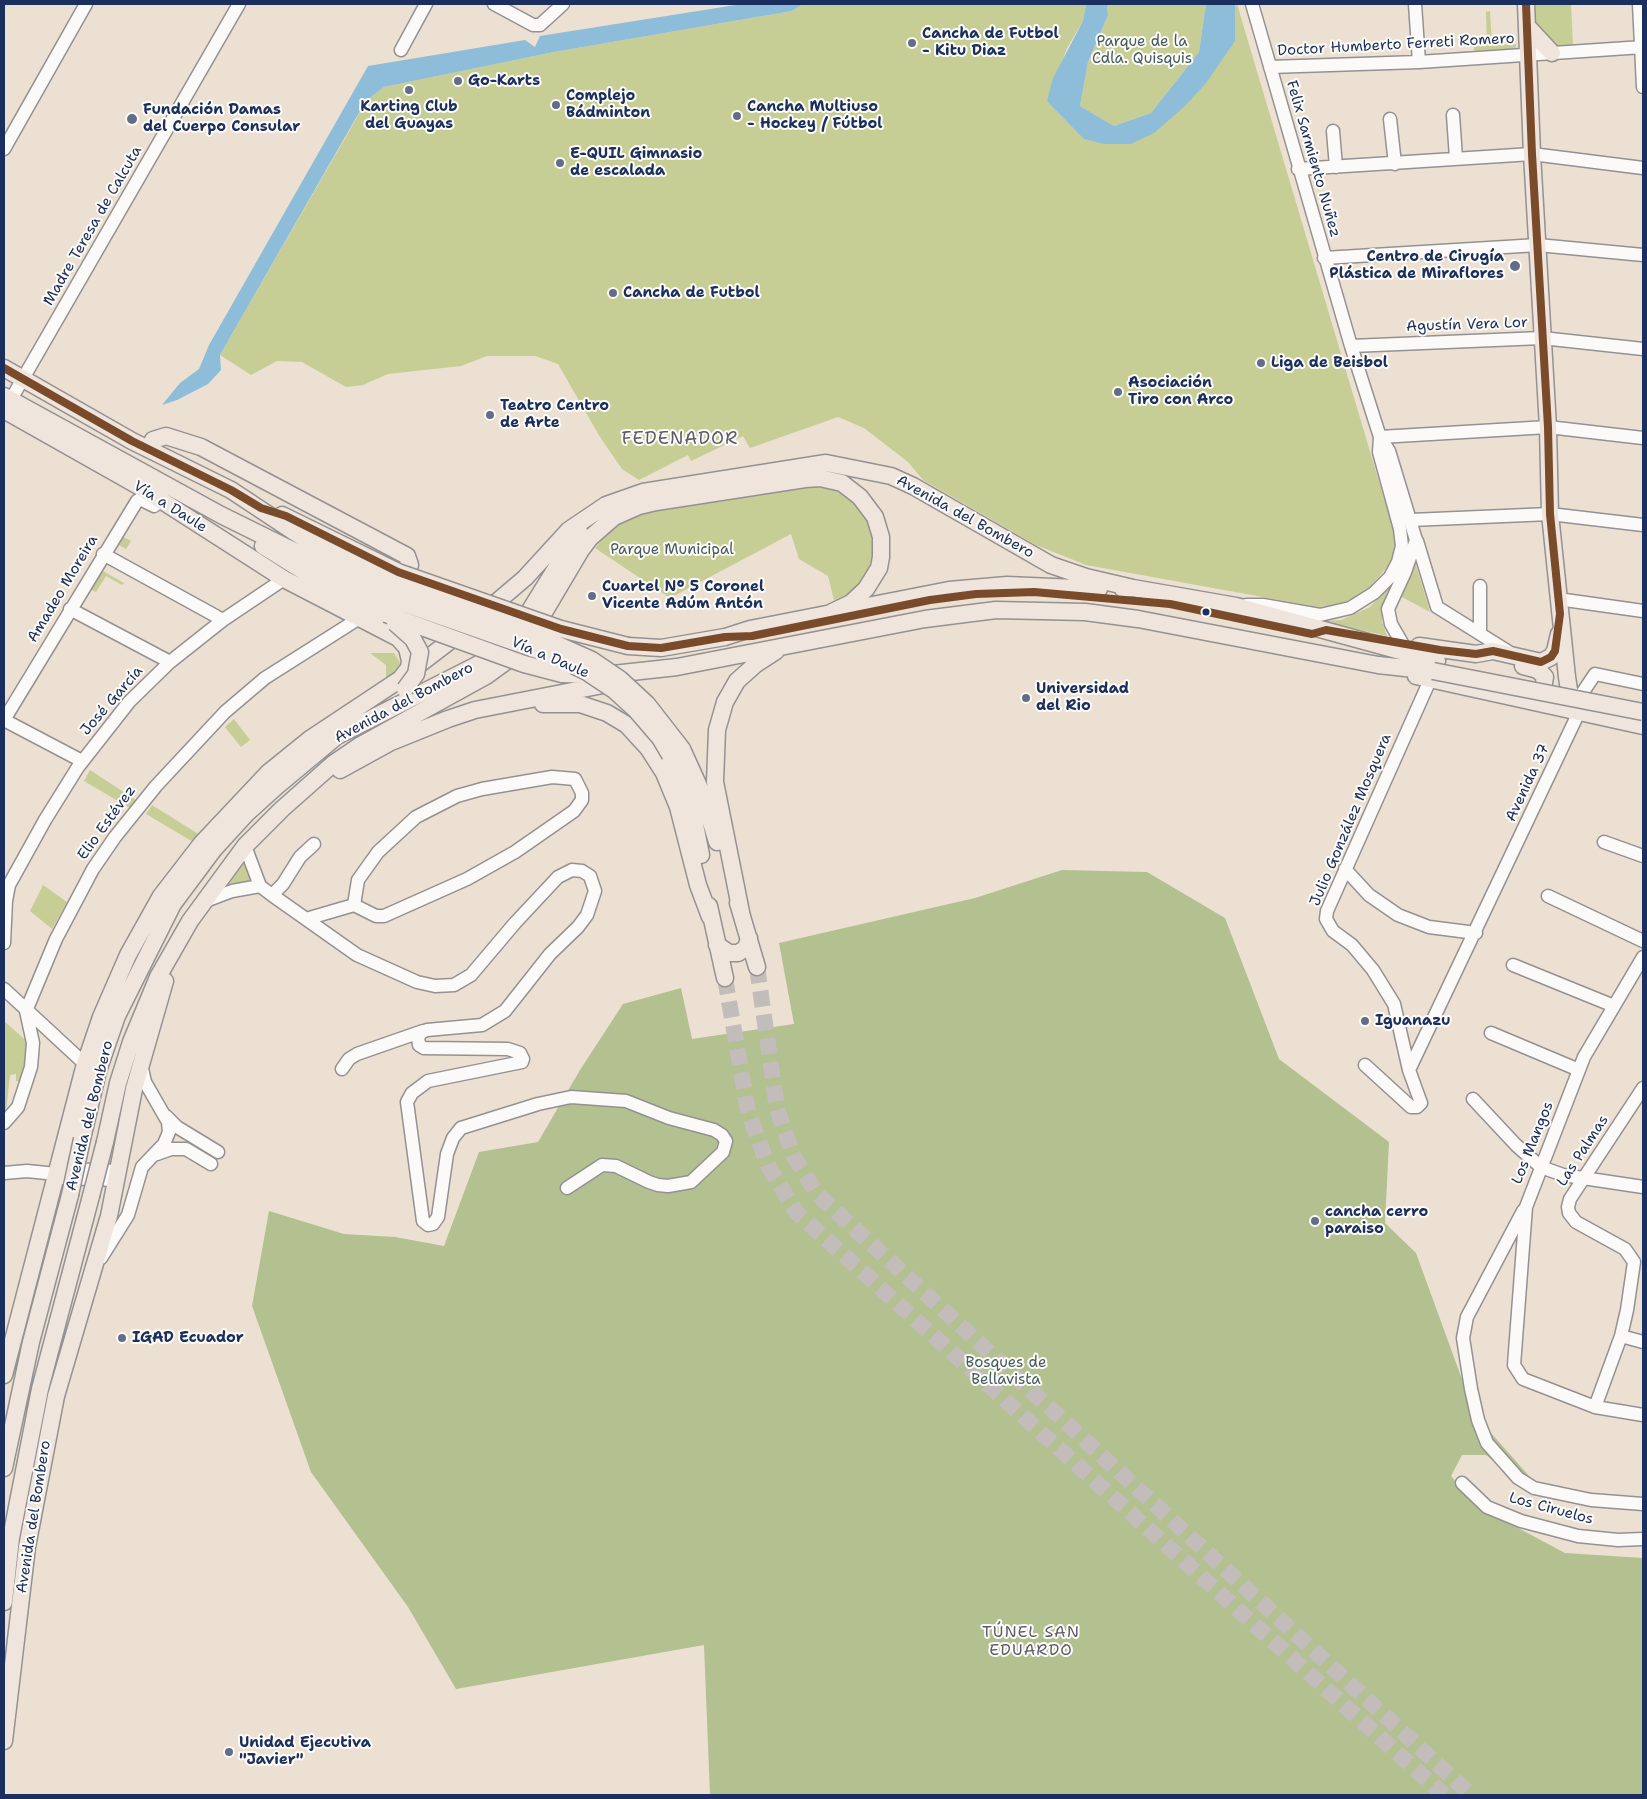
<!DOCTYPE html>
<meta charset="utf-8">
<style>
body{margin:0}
#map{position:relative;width:1647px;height:1799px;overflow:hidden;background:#ece0d2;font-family:"Shantell Sans",sans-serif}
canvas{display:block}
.frame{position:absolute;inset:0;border:5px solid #1b2f5e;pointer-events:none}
</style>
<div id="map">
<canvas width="1647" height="1799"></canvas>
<div class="frame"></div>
</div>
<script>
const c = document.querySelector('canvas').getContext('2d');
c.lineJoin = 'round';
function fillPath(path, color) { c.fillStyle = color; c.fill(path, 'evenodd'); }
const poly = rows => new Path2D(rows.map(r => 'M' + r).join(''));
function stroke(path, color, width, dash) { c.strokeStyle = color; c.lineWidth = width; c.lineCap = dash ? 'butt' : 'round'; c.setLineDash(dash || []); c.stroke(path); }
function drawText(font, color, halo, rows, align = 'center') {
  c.font = font + ' "Shantell Sans",sans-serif'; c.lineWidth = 4; c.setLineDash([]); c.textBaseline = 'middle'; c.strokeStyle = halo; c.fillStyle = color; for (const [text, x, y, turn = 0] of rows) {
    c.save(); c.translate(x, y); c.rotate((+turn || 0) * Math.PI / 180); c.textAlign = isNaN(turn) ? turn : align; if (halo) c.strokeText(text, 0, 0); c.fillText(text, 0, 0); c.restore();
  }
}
fillPath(poly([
 [803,4,1086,4,1083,21,1067,48,1047,101,1131,144,1235,41,1235,4,1237,4,1396,539,1393,560,1371,586,1357,597,1340,604,1318,607,1086,565,1036,545,923,480,908,462,864,428,838,417,750,448,743,436,691,461,688,455,639,480,622,469,600,437,558,364,535,356,487,356,461,366,388,374,363,385,346,387,302,362,277,361,251,375,220,355,367,100,384,87,554,52,792,11],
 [1107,4,1206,4,1199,52,1151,113,1114,126,1080,106,1088,62,1108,15],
 [1532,4,1571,4,1573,45,1554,46,1535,32],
 [1490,11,1492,45,1516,44,1516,49,1474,51,1474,46,1487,45,1486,12],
 [817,484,837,490,857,506,871,527,874,552,866,576,847,595,834,600,828,576,799,559,791,534,670,598,595,548,617,522,647,511],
 [120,535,131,541,126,549,115,543],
 [1414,559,1430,612,1400,596,1411,574],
 [101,570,124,583,122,585,106,576,96,592,90,589],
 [1398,577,1382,608,1382,622,1387,636,1323,621,1341,620,1370,607],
 [370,653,394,653,401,664,402,675,386,679,386,665],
 [234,719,250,740,241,747,225,727],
 [90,770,136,800,130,808,84,781],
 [152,805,200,835,195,843,146,814],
 [251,852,258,889,220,897],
 [43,885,67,902,52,929,30,911],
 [4,1021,30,1044,23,1081,16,1081,16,1074,10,1075,6,1112,4,1114]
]), '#c6cd95');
fillPath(poly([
 [1062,870,1147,872,1225,918,1279,1059,1389,1142,1385,1223,1416,1253,1475,1415,1537,1485,1535,1493,1486,1455,1462,1455,1451,1476,1475,1505,1565,1553,1643,1558,1643,1795,710,1795,704,1645,456,1689,408,1607,311,1472,252,1306,269,1211,344,1234,395,1237,444,1246,479,1152,538,1142,580,1070,623,1004,681,988,692,1039,794,1024,779,943,975,898]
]), '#b3c08f');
fillPath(poly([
 [742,4,803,4,792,11,554,52,384,87,367,100,353,123,220,355,221,370,208,384,177,400,162,405,180,383,199,369,209,345,368,66,525,40,535,47,540,36],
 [1086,4,1107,4,1108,15,1088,62,1080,106,1114,126,1151,113,1199,52,1206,4,1235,4,1235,41,1206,83,1185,106,1154,133,1131,144,1104,144,1084,139,1047,101,1053,78,1083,21]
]), '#8ebdd9');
stroke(poly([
 [757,967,777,1108,793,1155,817,1194,1471,1795],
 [725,978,748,1111,768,1166,797,1213,1444,1795]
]), '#c2bdbb', 16, [16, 8]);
const minor = poly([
 [494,4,533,25,540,25,563,4],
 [1252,4,1351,346,1380,437,1389,451,1416,540,1405,572,1388,609,1391,624,1402,643],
 [1415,4,1419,62],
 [1639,4,1643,87],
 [401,50,426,4],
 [1270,67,1419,62,1643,47],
 [1453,115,1456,158],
 [1390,119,1395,164],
 [1333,131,1336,167],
 [4,149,86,4],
 [1298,169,1532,154,1643,168],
 [1324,258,1538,245,1643,255],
 [1351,346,1542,338,1643,349],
 [6,408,239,4],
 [1380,437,1548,427,1643,438],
 [1411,520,1550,514,1643,525],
 [1417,541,1437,607,1509,652],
 [103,554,223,620],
 [1480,586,1480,634],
 [1558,599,1643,611],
 [1246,605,1263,605,1320,615,1350,608,1374,593,1390,577,1398,562,1402,546,1400,529,1379,452,1380,437],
 [70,609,170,662],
 [1581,695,1595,674,1643,684],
 [4,720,137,501,140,499,154,506,161,501],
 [4,720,82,761],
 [552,777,575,779,582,793,582,800,574,811,515,852,467,879,384,916,376,916,354,905,358,880,378,852,416,817,457,796,482,789,552,777],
 [1604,842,1643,856],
 [245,846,260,886,272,895,357,955,417,982,435,986,454,985,471,975,515,923,558,877,572,870,582,871,590,876,595,891,587,915,578,927,550,954,505,1011,482,1025,427,1030,422,1032,418,1037,419,1045,424,1048,508,1049,520,1053,523,1059,522,1062,428,1081,412,1093,407,1102,423,1221,428,1225,433,1224,438,1217,447,1154,453,1138,461,1128,538,1104,571,1097,626,1101,669,1118,714,1130,722,1135,726,1141,723,1152,691,1182,668,1186,658,1185,649,1182,616,1166,602,1165,567,1188],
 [1345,869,1369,895,1398,915,1429,927,1476,933],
 [9,885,45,820,78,767,129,702,170,662,223,620,284,579],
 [272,895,283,884,300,857,314,844],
 [1548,896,1643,941],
 [4,898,9,885,6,901,4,943],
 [203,902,232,891,260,886],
 [306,919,354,905],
 [1643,957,1584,1057,1526,1207,1514,1365,1523,1379,1595,1407,1643,1415],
 [1513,965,1614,1006],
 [4,989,85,1064],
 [1491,1033,1579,1070],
 [1365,1065,1411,1107,1417,1107,1421,1103,1409,1070,1394,1004,1373,970,1352,945,1333,931,1326,919,1327,911,1430,680],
 [342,1069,349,1059,357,1054,423,1031],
 [1409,1070,1579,712],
 [1473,1099,1516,1145,1541,1167,1563,1175,1643,1187],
 [166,1116,177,1127,218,1152],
 [4,1123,18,1107,31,1067,33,1043,26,1011,56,939,93,869,115,837,156,786,225,712,265,678,358,619],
 [157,1154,171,1149,186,1149,211,1164],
 [68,1169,117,1171],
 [4,1173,27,1171,56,1174,63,1178,116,1180],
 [1523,1211,1467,1317,1463,1338,1471,1389,1478,1420,1487,1443,1518,1478,1534,1488,1591,1500,1643,1504],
 [101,1258,128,1215,142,1167,164,1144,169,1132,168,1122,145,1082,141,1064],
 [1621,1336,1643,1342],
 [1595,1407,1621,1336,1627,1310,1634,1262,1625,1249,1576,1222,1569,1213,1568,1207,1570,1199,1643,1088],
 [1462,1483,1487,1507,1521,1521,1578,1536,1618,1540,1643,1539]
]);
const major = poly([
 [1526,4,1532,154,1548,427,1550,514,1567,677,1569,690,1579,712],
 [1527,26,1552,53],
 [4,368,132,441,231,490,314,545,396,587],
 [4,396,221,515,391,599],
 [4,410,142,488,284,579,398,638,407,648,410,661,409,668,402,677],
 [153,440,166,436,201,447,407,556,410,565,402,587],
 [282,515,398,572],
 [263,546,316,579,386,614],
 [1123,589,1133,588,1236,606,1437,661],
 [485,612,525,578,569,530,606,505,643,492,826,463,891,476,913,486,1051,565,1086,577,1133,588],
 [628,646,661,648,725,637,750,629,949,590,1007,585,1099,589],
 [1419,646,1476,654,1493,651,1541,662,1551,657,1555,651,1559,634],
 [1523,666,1538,670,1545,677,1542,695,1533,701],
 [562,674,604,675,677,667,925,619,996,610,1085,612,1138,619,1378,665,1433,671],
 [1416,676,1643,726],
 [543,704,580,704,607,713,627,725,648,748,664,773,678,807,698,885,710,917],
 [682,749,702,793,717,842],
 [670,755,690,799,701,855],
 [340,770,391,742,448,719,475,710,613,683],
 [738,903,757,967],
 [709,906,725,978],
 [741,912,715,782,717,730,725,702,737,681,756,664,776,651],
 [717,945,729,953,738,953,746,948,749,938],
 [82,1139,98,1071,117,1016,173,904,214,849,246,814,277,786,337,736,477,665,501,648,519,628,579,531],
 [105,1142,118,1083,131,1042,158,977,190,921,245,846,282,809,334,763,359,746,486,676,515,655,539,621,581,550,590,538,614,517,639,506,656,502,805,479,820,478,842,483,860,497,875,517,881,537,881,557,879,568,866,589,851,603,832,612],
 [4,1375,85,1064,101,1017,128,955,161,896,202,843,268,773,310,739,399,680,463,631],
 [4,1468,31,1342,70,1195],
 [4,1602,11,1538,40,1389,91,1196],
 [4,1741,27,1547,56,1396,109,1216,134,1089,165,981]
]);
stroke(minor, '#949192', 15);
stroke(major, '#949192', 19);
stroke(minor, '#fcfaf8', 12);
stroke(major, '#efe5dd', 16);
const majorBridge = poly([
 [398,572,561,629,628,646],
 [396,587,556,644,592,660,620,679,647,704,682,749],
 [391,599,554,656,587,672,614,690,636,710,660,738,670,755],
 [386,614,524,664,562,674],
 [395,623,413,639,420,652,416,674,405,689],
 [1433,671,1643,712],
 [70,1195,82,1139],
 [91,1196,105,1142]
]);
stroke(majorBridge, '#949192', 19, []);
stroke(majorBridge, '#efe5dd', 16);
stroke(poly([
 [4,368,132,441,231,490,261,508,286,516,398,572,561,629,628,646,661,648,725,637,752,636,930,600,976,594,1034,592,1170,604,1312,634,1326,630,1440,650,1476,654,1493,651,1541,662,1551,657,1555,651,1560,614,1550,514,1548,427,1532,154,1526,4]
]), '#7a4b2a', 8);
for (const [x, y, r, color] of [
 [912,43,5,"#646d87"],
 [458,81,5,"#646d87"],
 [409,90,5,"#646d87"],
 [556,105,5,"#646d87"],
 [737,116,5,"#646d87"],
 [132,119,6,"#646d87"],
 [560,163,5,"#646d87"],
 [1515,266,6,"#646d87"],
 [613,293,5,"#646d87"],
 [1261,363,5,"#646d87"],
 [1118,392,5,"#646d87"],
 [490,415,5,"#646d87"],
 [592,596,5,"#646d87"],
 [1206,612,4.5,"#1b2f5e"],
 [1026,698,5,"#646d87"],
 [1365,1021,5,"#646d87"],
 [1315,1221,5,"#646d87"],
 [122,1338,5,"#646d87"],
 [229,1752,5,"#646d87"]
]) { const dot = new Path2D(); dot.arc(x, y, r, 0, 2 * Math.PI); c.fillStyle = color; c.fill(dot); stroke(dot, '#fdfcf7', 2); }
drawText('bold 15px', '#1b2f5e', '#fdfcf7', [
 ["Cancha de Futbol",922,34],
 ["- Kitu Diaz",922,51],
 ["Go-Karts",468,81],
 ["Complejo",566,96],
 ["Bádminton",566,113],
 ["Karting Club",409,107,"center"],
 ["del Guayas",409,124,"center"],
 ["Cancha Multiuso",747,107],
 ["- Hockey / Fútbol",747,124],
 ["Fundación Damas",143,110],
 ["del Cuerpo Consular",143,127],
 ["E-QUIL Gimnasio",570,154],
 ["de escalada",570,171],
 ["Centro de Cirugía",1504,257,"right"],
 ["Plástica de Miraflores",1504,274,"right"],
 ["Cancha de Futbol",623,293],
 ["Liga de Beisbol",1271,363],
 ["Asociación",1128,383],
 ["Tiro con Arco",1128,400],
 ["Teatro Centro",500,406],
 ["de Arte",500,423],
 ["Cuartel Nº 5 Coronel",602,587],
 ["Vicente Adúm Antón",602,604],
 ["Universidad",1036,689],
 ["del Rio",1036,706],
 ["Iguanazu",1375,1021],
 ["cancha cerro",1325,1212],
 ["paraiso",1325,1229],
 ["IGAD Ecuador",132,1338],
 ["Unidad Ejecutiva",239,1743],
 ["\"Javier\"",239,1760]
], 'left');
drawText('15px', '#455a60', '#fdfcf7', [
 ["Parque de la",1142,42],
 ["Cdla. Quisquis",1142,59],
 ["Parque Municipal",672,550],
 ["Bosques de",1006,1363],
 ["Bellavista",1006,1380]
]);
drawText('15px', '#1b2f5e', '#fdfcf7', [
 ["Doctor Humberto Ferreti Romero",1396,45,-3],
 ["Felix Sarmiento Nuñez",1313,159,74],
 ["Madre Teresa de Calcuta",93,226,-60],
 ["Agustín Vera Lor",1467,325,-2],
 ["Vía a Daule",170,507,32],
 ["Avenida del Bombero",965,517,29],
 ["Amadeo Moreira",63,589,-59],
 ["Vía a Daule",550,658,23],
 ["José García",112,701,-49],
 ["Avenida del Bombero",404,703,-28],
 ["Avenida 37",1528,783,-65],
 ["Julio González Mosquera",1351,820,-67],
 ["Elio Estévez",107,823,-54],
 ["Avenida del Bombero",90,1116,-76],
 ["Los Mangos",1533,1143,-68],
 ["Las Palmas",1583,1151,-57],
 ["Los Ciruelos",1551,1509,15],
 ["Avenida del Bombero",34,1517,-81]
]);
c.letterSpacing = '1px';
drawText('16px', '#5d5a6b', '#fdfcf7', [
 ["TÚNEL SAN",1031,1633],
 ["EDUARDO",1031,1651]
]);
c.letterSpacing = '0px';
c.letterSpacing = '1px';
drawText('18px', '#5d5a6b', '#fdfcf7', [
 ["FEDENADOR",680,439]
]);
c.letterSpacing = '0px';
</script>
